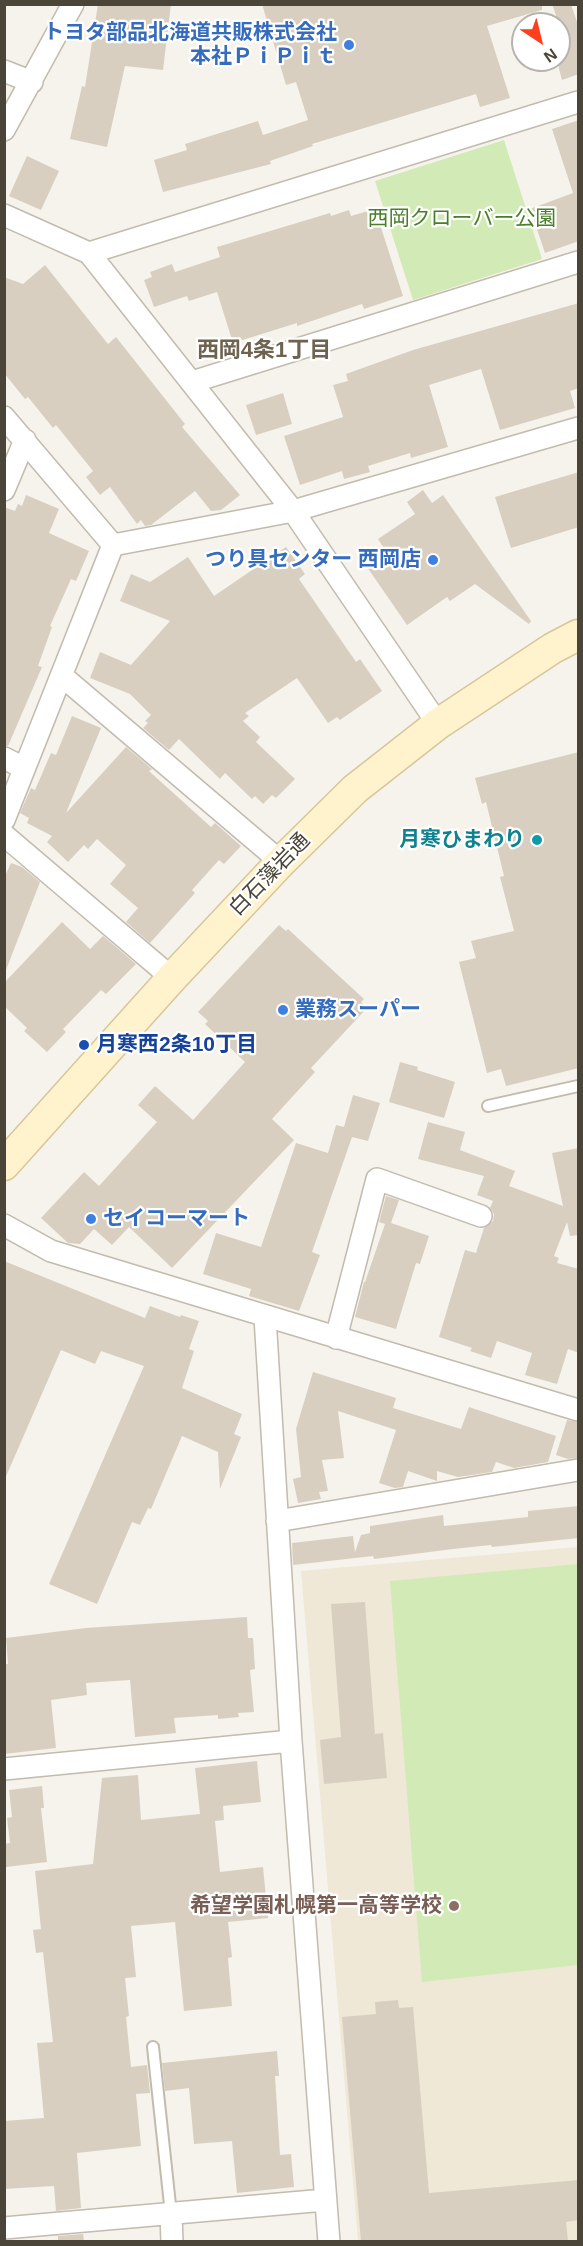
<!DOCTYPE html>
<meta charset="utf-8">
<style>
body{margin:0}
#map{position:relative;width:583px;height:2246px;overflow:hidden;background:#f6f3ec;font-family:Arial,sans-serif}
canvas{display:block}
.frame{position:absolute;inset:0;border:6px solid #4b4439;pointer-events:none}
.north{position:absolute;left:511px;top:12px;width:60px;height:60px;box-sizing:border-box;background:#fff;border:2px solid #b7b4b0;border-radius:50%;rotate:145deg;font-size:16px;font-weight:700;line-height:24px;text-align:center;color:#4b4439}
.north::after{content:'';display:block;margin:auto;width:21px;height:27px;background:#fc3f1d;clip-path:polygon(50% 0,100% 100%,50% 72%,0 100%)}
</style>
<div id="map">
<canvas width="583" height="2246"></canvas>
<div class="frame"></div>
<div class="north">N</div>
</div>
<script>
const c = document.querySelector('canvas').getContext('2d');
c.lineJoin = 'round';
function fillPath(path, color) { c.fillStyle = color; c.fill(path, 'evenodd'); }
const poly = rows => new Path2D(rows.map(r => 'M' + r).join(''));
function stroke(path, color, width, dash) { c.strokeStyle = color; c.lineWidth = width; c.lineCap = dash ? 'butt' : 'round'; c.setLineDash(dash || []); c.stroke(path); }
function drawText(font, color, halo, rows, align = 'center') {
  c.font = font + ' Arial,"Noto Sans JP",sans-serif'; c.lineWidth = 4.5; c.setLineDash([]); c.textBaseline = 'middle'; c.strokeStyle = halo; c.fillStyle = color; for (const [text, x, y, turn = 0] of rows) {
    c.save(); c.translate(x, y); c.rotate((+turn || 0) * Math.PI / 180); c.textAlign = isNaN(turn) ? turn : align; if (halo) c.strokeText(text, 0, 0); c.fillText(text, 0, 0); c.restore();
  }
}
fillPath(poly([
 [578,1547,578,2241,358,2241,301,1571]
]), '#efe8d6');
fillPath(poly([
 [504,140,542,259,413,300,375,181],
 [578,1564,578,1965,422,1982,390,1581]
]), '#d2eab5');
fillPath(poly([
 [98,4,171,4,163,70,125,66,107,147,70,139,82,86,85,87],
 [262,4,542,4,542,10,487,26,510,98,480,107,476,94,312,144,313,146,270,161,271,164,163,192,154,160,187,150,185,144,258,121,263,135,308,120,296,82,286,85],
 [552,4,571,4,579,28,579,74,562,80,559,69,559,24],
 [579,120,579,241,545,253,530,209,573,193,552,129],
 [27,156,59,171,41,210,9,196],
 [375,209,403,296,364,309,362,304,297,326,297,323,233,343,217,292,189,301,187,296,154,307,144,280,152,277,150,272,172,264,175,272,220,257,217,247,330,213,331,216,349,210,351,216],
 [45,265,108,344,116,337,185,424,182,427,240,495,221,510,211,511,195,491,151,525,145,526,141,520,137,524,110,487,100,495,86,477,93,471,56,425,53,428,28,397,25,399,4,373,4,277,23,284],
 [579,303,579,388,570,391,575,408,500,430,481,369,429,385,448,447,411,458,410,453,368,466,370,472,344,479,342,471,300,485,284,436,343,417,333,385,348,381,346,374,413,350],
 [283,393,292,424,256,435,246,405],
 [579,472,579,527,511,548,495,497],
 [423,490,432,503,443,495,531,621,529,624,475,584,450,601,447,597,407,625,367,567,387,553,378,539,415,514,407,502],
 [26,495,59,509,49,533,89,551,76,581,71,579,50,626,52,627,38,666,42,667,8,746,4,745,4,507,15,511,18,504,22,506],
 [286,547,305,574,299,579,356,662,360,659,382,691,340,720,337,717,328,723,297,678,245,713,249,716,243,721,260,737,256,742,295,779,276,798,272,795,263,804,255,796,252,799,225,773,220,779,179,739,169,750,143,728,148,723,145,721,151,715,130,694,90,678,100,652,131,665,170,621,120,601,131,574,150,582,188,557,214,596],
 [72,716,101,728,66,813,126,747,152,769,149,771,211,827,215,823,241,846,224,864,219,860,192,890,195,893,150,943,126,922,138,908,110,884,126,865,97,839,88,849,84,845,68,862,47,842,52,836,27,823,29,818,20,813,31,788,35,790,51,753,56,755],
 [579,752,579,1068,506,1086,501,1069,487,1073,459,962,476,958,471,941,514,931,500,877,504,876,486,802,482,804,475,778],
 [11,863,22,867,40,882,6,970,4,970,4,878],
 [62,922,90,949,103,936,136,964,106,994,101,990,63,1029,66,1032,47,1052,24,1031,27,1028,4,1006,4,983],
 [279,925,286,931,288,929,364,999,361,1002,367,1008,311,1068,315,1072,272,1119,294,1140,172,1268,129,1227,112,1245,94,1229,80,1244,68,1243,41,1218,84,1172,99,1186,157,1122,138,1105,155,1086,193,1120,245,1062,205,1024,208,1021,198,1012],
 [400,1062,418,1067,417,1070,455,1082,444,1118,389,1102],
 [353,1095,380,1103,368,1141,352,1137,312,1252,320,1255,299,1311,249,1296,251,1289,203,1274,216,1233,261,1247,296,1143,328,1153,336,1125,344,1127],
 [428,1122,465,1132,460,1150,515,1171,509,1186,563,1206,552,1153,579,1148,579,1235,570,1236,567,1222,554,1256,559,1258,557,1263,579,1269,579,1353,568,1349,557,1384,525,1375,532,1353,497,1341,491,1358,470,1351,472,1348,439,1337,465,1250,476,1253,484,1228,493,1221,494,1214,490,1208,493,1201,477,1195,484,1176,418,1159],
 [386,1196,399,1200,391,1223,429,1236,420,1264,416,1263,396,1329,355,1317,364,1282,365,1282,385,1224,379,1222],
 [4,1261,145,1318,150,1306,180,1317,181,1315,199,1321,189,1349,194,1351,182,1388,242,1414,234,1434,241,1437,220,1489,218,1452,182,1436,151,1509,148,1508,140,1525,132,1522,97,1604,49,1584,144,1366,101,1351,95,1364,61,1350,4,1481],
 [313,1372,396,1398,393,1408,461,1429,469,1407,556,1436,548,1462,514,1468,496,1462,492,1472,458,1477,437,1471,437,1481,408,1471,403,1487,395,1488,379,1483,396,1430,338,1411,344,1458,322,1460,328,1491,319,1492,321,1499,298,1503,293,1479,301,1477,296,1429],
 [567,1420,579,1422,579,1458,568,1459,556,1455],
 [579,1506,579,1538,492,1547,491,1545,453,1549,374,1559,373,1556,293,1565,292,1543,353,1536,355,1552,361,1535,370,1533,370,1526,443,1515,444,1526,528,1517,528,1511],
 [365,1602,375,1734,383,1733,387,1778,324,1784,320,1740,341,1737,331,1604],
 [247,1617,248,1638,253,1638,255,1669,250,1670,254,1712,238,1713,239,1717,218,1719,218,1715,174,1718,176,1733,135,1737,130,1680,86,1683,87,1695,51,1700,56,1748,4,1754,4,1664,8,1664,6,1638,86,1628],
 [257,1761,261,1802,223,1806,224,1820,215,1821,220,1872,263,1867,268,1918,228,1922,232,1957,228,1958,232,2006,184,2011,175,1922,131,1926,136,1977,125,1978,129,2016,126,2017,131,2067,147,2065,150,2093,136,2094,141,2146,77,2153,81,2208,56,2211,54,2186,4,2189,4,2121,44,2118,37,2043,53,2042,43,1952,36,1953,33,1930,41,1929,35,1871,93,1864,102,1778,138,1775,141,1820,200,1814,195,1768],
 [42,1786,44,1808,41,1808,47,1862,6,1867,4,1844,10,1843,7,1818,12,1817,9,1790],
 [398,2000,399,2008,413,2007,429,2193,579,2180,579,2220,566,2222,568,2241,361,2241,342,2017,376,2014,375,2002],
 [277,2051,279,2076,275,2076,280,2155,291,2154,294,2187,237,2193,232,2141,194,2144,189,2088,165,2091,162,2063],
 [83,2234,84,2241,58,2241,58,2236]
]), '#d8cfc1');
const service = poly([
 [488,1106,578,1086],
 [153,2047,171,2214]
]);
const minor = poly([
 [4,71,32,82],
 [4,130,73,4],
 [4,215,89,253,293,511,438,724],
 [89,253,578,102],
 [192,382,578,262],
 [4,417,113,545],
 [4,490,25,440],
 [62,676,281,862],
 [4,758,24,768],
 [4,820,113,545,293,511,578,428],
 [4,835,172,978],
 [4,1225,51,1251,578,1410],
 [265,1317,291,1741,329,2242],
 [336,1338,377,1179,481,1216],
 [277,1521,578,1470],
 [4,1769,291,1741],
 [171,2214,172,2242],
 [4,2228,325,2200]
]);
const secondary = poly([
 [4,1165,172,978,281,862,355,789,438,724,553,648,578,635]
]);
stroke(service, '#c2bbae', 14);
stroke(minor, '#c2bbae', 24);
stroke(secondary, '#d6c79b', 33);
stroke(service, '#fff', 10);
stroke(minor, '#fff', 21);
stroke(secondary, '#fff3cd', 30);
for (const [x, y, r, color] of [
 [349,45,6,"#3f7fe0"],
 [433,560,6,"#3f7fe0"],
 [537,840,6,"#0f9aa8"],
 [283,1010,6,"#3f7fe0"],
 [84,1045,6,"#1a4fb4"],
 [91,1219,6,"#3f7fe0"],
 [454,1906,6,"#8d6e63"]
]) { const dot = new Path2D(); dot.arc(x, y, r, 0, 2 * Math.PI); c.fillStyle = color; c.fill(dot); stroke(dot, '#fff', 2); }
drawText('bold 21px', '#366cbe', '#fff', [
 ["トヨタ部品北海道共販株式会社",337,33],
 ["本社ＰｉＰｉｔ",337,57],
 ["つり具センター 西岡店",421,560],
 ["業務スーパー",295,1010,"left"],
 ["セイコーマート",103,1219,"left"]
], 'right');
drawText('21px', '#4a7f2a', '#fff', [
 ["西岡クローバー公園",462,219]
]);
drawText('bold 21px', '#0d838f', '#fff', [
 ["月寒ひまわり",525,840]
], 'right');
drawText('21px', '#4b4439', '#fff', [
 ["白石藻岩通",270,875,-46]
]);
drawText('bold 21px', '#164399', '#fff', [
 ["月寒西2条10丁目",96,1045]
], 'left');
drawText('bold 21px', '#785e54', '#fff', [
 ["希望学園札幌第一高等学校",442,1906]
], 'right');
drawText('bold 22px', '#6e6250', '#fff', [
 ["西岡4条1丁目",264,351]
]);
</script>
